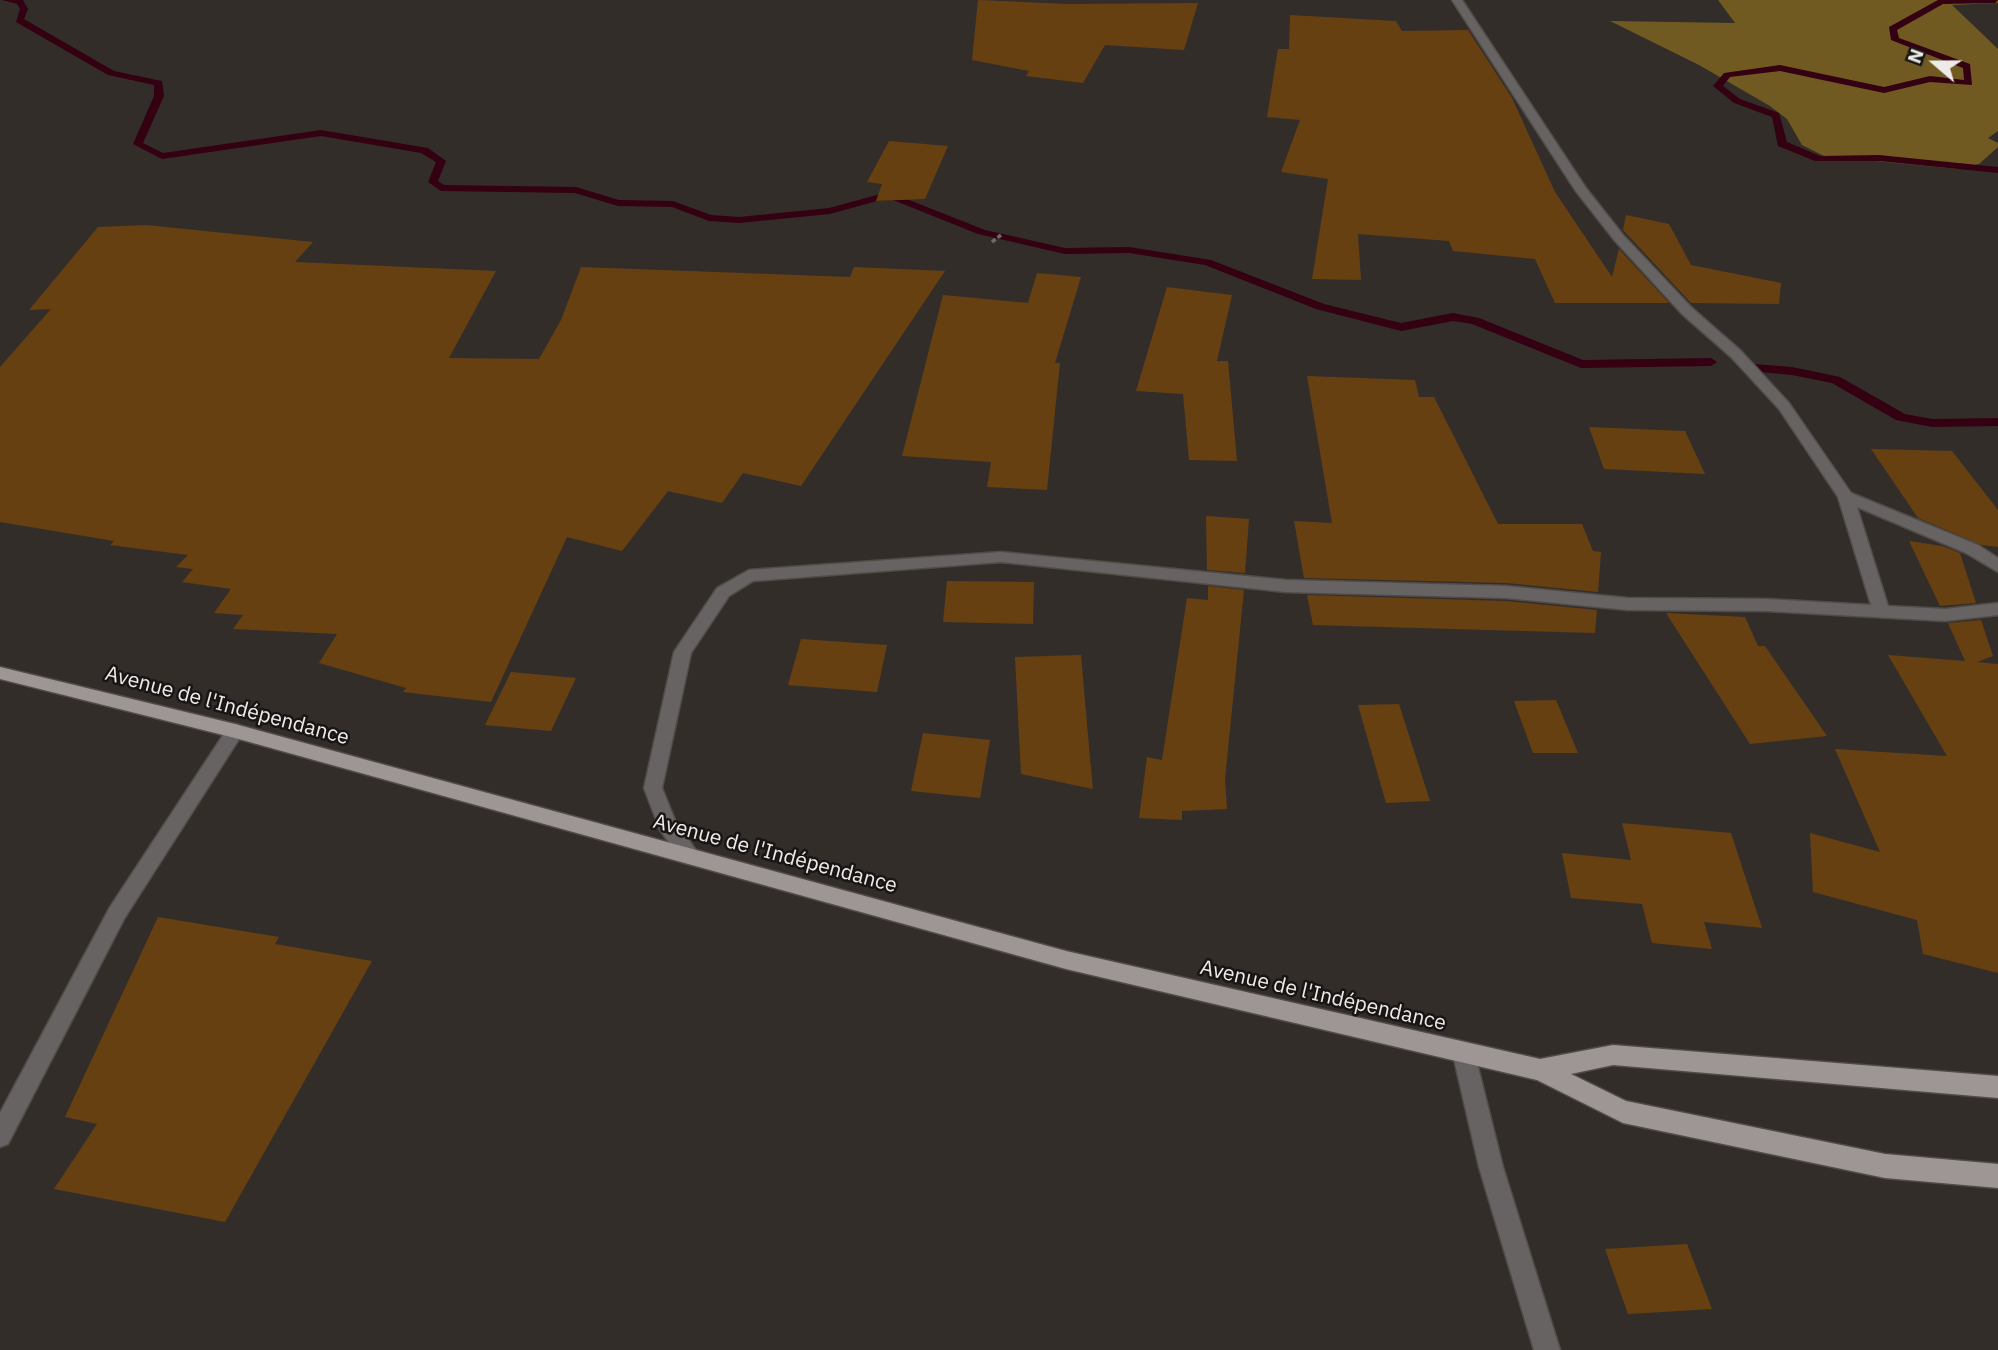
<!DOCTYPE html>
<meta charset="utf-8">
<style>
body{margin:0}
#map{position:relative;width:1998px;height:1350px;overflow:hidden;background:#332d2a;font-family:"IBM Plex Sans",sans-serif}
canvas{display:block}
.north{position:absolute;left:1900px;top:28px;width:70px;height:70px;-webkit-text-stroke:5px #181615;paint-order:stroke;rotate:290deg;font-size:19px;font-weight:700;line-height:28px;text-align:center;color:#eeeae8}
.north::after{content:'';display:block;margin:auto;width:24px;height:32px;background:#eeeae8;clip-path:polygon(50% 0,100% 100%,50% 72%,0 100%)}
</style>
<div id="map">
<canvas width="1998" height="1350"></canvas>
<div class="north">N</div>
</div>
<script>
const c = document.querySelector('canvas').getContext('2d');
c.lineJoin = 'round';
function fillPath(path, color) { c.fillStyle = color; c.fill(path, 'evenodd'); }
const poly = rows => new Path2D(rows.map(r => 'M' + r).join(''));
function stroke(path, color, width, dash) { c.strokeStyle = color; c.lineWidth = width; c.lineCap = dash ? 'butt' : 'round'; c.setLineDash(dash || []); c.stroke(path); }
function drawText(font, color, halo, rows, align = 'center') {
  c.font = font + ' "IBM Plex Sans",sans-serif'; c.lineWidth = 5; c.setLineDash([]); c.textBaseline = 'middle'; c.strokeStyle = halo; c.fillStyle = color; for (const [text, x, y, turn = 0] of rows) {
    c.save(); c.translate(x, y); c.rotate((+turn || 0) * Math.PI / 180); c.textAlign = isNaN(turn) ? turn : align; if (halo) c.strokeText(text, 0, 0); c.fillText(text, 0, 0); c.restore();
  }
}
fillPath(poly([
 [1718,0,1998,0,1998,3,1952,5,1998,49,1998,131,1988,138,1998,143,1998,147,1979,164,1958,169,1824,156,1802,145,1787,119,1770,106,1699,65,1610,21,1735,23]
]), '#715a21');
fillPath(poly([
 [2,0,23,0,28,9,24,19,114,71,162,81,164,96,143,143,163,153,321,130,428,148,446,161,438,181,444,185,576,187,619,200,673,201,711,215,739,217,829,208,877,195,894,194,985,230,1065,248,1129,247,1211,260,1324,304,1401,323,1453,313,1479,318,1583,360,1711,358,1717,362,1711,366,1581,368,1472,324,1453,321,1401,331,1316,309,1205,265,1129,253,1065,254,978,234,893,200,877,201,830,214,739,223,709,221,672,207,618,206,575,193,441,191,428,182,436,162,421,153,321,136,162,159,133,144,154,96,154,85,108,75,16,22,20,9,17,4,2,0],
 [1938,0,1998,0,1995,3,1943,4,1897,30,1899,38,1970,64,1972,85,1930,82,1884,93,1780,71,1730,77,1723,86,1740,99,1779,113,1787,142,1820,156,1879,155,1998,167,1998,173,1879,161,1815,161,1778,146,1772,117,1734,103,1713,86,1724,73,1780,65,1884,87,1930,76,1964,80,1963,68,1891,40,1889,27,1938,0],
 [1754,364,1792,367,1840,377,1905,414,1932,419,1998,418,1998,426,1932,427,1896,420,1832,383,1792,375,1750,371,1750,365,1754,364]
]), '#330111');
fillPath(poly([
 [978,0,1068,4,1198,3,1184,50,1105,45,1083,83,1026,76,1029,71,972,60],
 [1290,15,1396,21,1402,31,1468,30,1512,98,1555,192,1612,277,1619,249,1669,303,1555,303,1535,259,1453,251,1449,241,1358,234,1361,280,1312,279,1328,179,1281,172,1300,120,1267,117,1278,49,1289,49],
 [889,141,948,146,925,199,876,201,882,184,867,182],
 [1626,215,1669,224,1691,265,1781,283,1779,304,1691,303,1623,230],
 [146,225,313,242,295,262,496,271,449,358,539,359,561,320,581,267,850,277,854,267,945,271,801,486,743,473,722,503,668,491,622,551,567,537,491,702,403,692,406,688,319,663,337,634,233,629,243,615,214,613,231,589,182,582,193,569,176,567,188,555,110,545,114,541,0,522,0,367,51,309,29,310,98,227],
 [1037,273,1081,277,1055,363,1060,363,1047,490,987,487,991,462,902,456,943,295,1028,303],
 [1167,287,1232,295,1217,361,1228,361,1237,461,1189,460,1183,394,1136,391],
 [1307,376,1415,380,1419,397,1434,397,1498,524,1582,524,1593,551,1601,552,1598,592,1506,583,1304,578,1294,521,1332,523],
 [1589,427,1685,431,1705,474,1604,469],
 [1871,449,1952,451,1998,510,1998,547,1982,545,1918,518],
 [1206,516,1249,519,1245,573,1207,570],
 [1909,541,1942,546,1960,553,1976,603,1940,606],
 [947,581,1034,582,1033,624,943,622],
 [1208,586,1244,590,1225,779,1227,809,1182,811,1182,820,1139,818,1147,757,1162,760,1187,598,1208,600],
 [1307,595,1506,601,1597,610,1595,633,1313,625],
 [1666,613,1745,617,1758,646,1765,646,1827,736,1750,744],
 [1981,620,1993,656,1977,662,1998,664,1998,973,1923,954,1917,920,1813,892,1810,833,1880,852,1835,749,1947,756,1888,655,1965,661,1948,623],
 [801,639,887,645,877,692,788,685],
 [1081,655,1090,758,1093,789,1021,774,1015,657],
 [511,672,576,678,551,731,485,725],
 [1556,700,1578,753,1533,753,1514,701],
 [1399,704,1430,801,1386,803,1358,705],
 [923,733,990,740,980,798,911,791],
 [1622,823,1731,833,1762,928,1704,922,1712,949,1652,943,1642,904,1571,898,1562,853,1631,860],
 [158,917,279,937,275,944,372,961,225,1222,54,1189,97,1124,65,1117],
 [1687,1244,1712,1309,1628,1314,1605,1249]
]), '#674012');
const minor = poly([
 [1452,0,1462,0,1586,188,1623,235,1692,308,1741,351,1789,403,1851,493,1978,545,1998,558,1998,572,1966,553,1857,507,1888,606,1945,609,1998,603,1998,615,1945,621,1766,611,1628,610,1506,598,1286,592,1001,562,753,581,729,596,691,653,662,788,675,820,700,856,697,862,690,864,683,862,660,830,644,788,674,652,717,588,749,570,1001,552,1286,580,1506,586,1628,598,1766,599,1871,605,1838,497,1779,409,1731,357,1682,314,1615,241,1575,190,1452,0],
 [235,724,241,726,244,731,241,736,124,919,8,1144,0,1147,0,1113,110,907,229,726,235,724],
 [1464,1045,1472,1048,1475,1055,1503,1167,1560,1350,1534,1350,1479,1167,1453,1055,1456,1048,1464,1045]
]);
const major = poly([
 [0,667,235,724,1066,951,1540,1059,1613,1045,1998,1076,1998,1098,1613,1065,1571,1074,1626,1101,1885,1154,1998,1164,1998,1188,1885,1178,1623,1123,1537,1080,1066,969,235,738,0,679,0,667]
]);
stroke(minor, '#514b48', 3);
stroke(major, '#514b48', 3);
stroke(poly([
 [992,242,1001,235]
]), '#6e6966', 3.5, [4.5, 2.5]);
fillPath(minor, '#666362');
fillPath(major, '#9d9695');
drawText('21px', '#eeeae8', '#181615', [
 ["Avenue de l'Indépendance",227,706,15],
 ["Avenue de l'Indépendance",775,854,15],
 ["Avenue de l'Indépendance",1323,996,13]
]);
</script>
